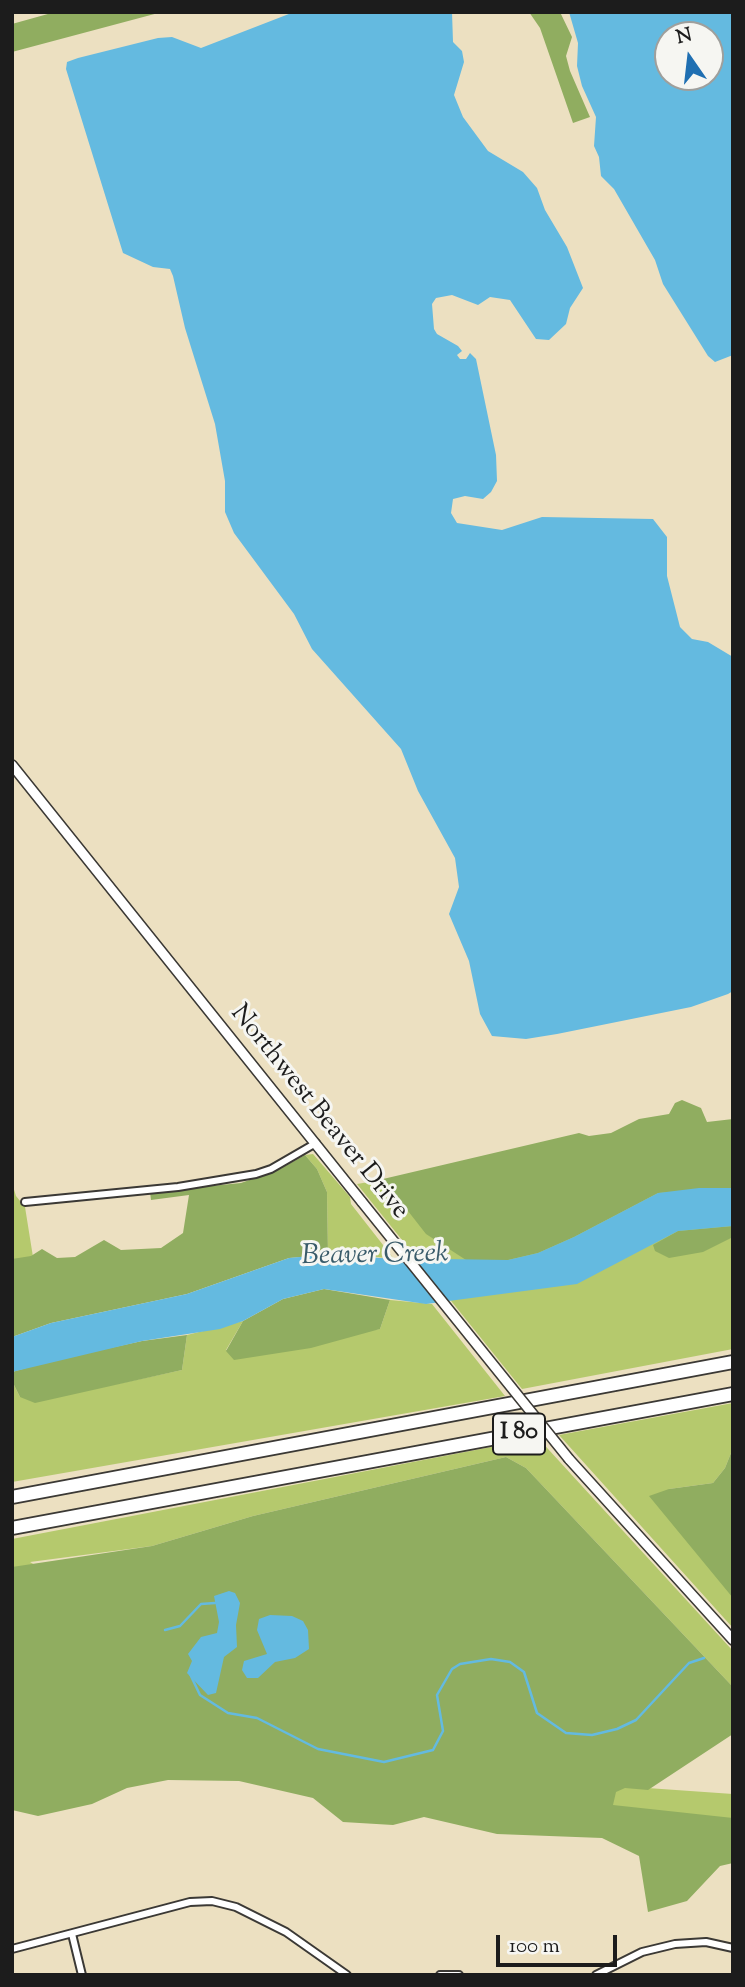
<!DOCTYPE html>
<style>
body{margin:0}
#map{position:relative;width:745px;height:1987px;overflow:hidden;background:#ece0c1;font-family:"Sorts Mill Goudy",serif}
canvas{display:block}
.frame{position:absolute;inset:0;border:14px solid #1c1c1c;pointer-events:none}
.north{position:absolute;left:654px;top:21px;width:70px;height:70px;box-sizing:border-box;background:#f6f6f2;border:2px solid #9f9f9c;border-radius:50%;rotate:346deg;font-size:19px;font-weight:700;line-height:28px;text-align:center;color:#1c1c1c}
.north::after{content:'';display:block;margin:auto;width:24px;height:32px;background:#1f6fb2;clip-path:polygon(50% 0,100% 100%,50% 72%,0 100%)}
.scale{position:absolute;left:496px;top:1935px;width:121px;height:32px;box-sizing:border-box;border:4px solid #1c1c1c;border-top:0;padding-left:9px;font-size:21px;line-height:24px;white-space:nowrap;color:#1c1c1c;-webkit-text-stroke:5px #f6f6f2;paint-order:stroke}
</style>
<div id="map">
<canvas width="745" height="1987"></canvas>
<div class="frame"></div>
<div class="north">N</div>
<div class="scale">100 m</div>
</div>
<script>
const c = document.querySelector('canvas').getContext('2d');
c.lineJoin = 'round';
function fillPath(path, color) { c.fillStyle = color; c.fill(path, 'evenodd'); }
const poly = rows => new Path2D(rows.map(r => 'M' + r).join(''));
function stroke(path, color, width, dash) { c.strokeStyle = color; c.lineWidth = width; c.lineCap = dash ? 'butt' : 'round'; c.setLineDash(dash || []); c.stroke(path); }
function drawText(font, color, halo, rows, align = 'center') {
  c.font = font + ' "Sorts Mill Goudy",serif'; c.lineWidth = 6; c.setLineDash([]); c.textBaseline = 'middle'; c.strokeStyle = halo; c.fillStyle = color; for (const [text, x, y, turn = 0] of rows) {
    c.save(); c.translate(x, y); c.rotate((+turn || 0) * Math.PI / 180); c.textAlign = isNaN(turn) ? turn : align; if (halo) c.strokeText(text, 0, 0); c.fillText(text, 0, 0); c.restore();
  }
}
fillPath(poly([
 [733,1120,733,1349,522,1389,357,1184],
 [313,1154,350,1197,351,1204,394,1259,342,1253,328,1255,327,1192,317,1169,305,1155],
 [12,1183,16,1196,25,1207,37,1282,12,1288],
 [390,1300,432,1304,505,1396,12,1482,12,1381,20,1397,117,1384,182,1370,187,1335,243,1321,226,1350,380,1329],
 [733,1403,733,1448,725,1468,713,1483,669,1489,733,1488,733,1628,559,1435],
 [538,1438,733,1651,733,1687,526,1468,506,1457,253,1516,152,1546,30,1562,376,1769,733,1794,733,1828,351,1798,12,1619,12,1539]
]), '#b5c96d');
fillPath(poly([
 [55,12,162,12,12,52,12,24],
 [529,12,560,12,572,37,566,56,570,71,590,117,573,123,540,28],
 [682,1100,701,1108,707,1122,733,1119,733,1188,658,1193,574,1237,538,1253,508,1260,466,1260,426,1234,383,1179,579,1133,589,1136,611,1133,639,1119,669,1114,675,1103],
 [305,1155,317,1169,327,1192,328,1255,289,1258,187,1294,51,1323,12,1337,12,1259,31,1256,42,1249,57,1258,75,1257,104,1240,121,1250,161,1248,183,1233,189,1195,151,1200,150,1192,241,1183,280,1169],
 [733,1226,733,1237,703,1252,669,1258,655,1251,653,1245,678,1231],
 [324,1289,390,1300,380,1329,311,1348,234,1360,226,1351,243,1321,283,1299],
 [187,1335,182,1370,35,1403,20,1397,12,1381,12,1372,50,1361,142,1341],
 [733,1448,733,1598,649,1496,669,1489,713,1483,725,1468],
 [506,1457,526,1468,733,1687,733,1734,648,1790,625,1788,616,1792,613,1805,733,1818,733,1863,720,1866,687,1901,648,1912,639,1856,602,1838,497,1834,424,1817,393,1825,343,1822,313,1798,239,1781,168,1780,127,1788,92,1804,38,1816,12,1810,12,1567,152,1546,253,1516]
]), '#90ad60');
fillPath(poly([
 [294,12,452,12,453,42,462,51,464,62,454,95,463,117,488,151,523,172,537,188,545,210,567,247,583,288,570,308,566,324,549,340,536,339,510,300,490,297,478,305,452,295,436,298,432,304,434,329,437,334,458,346,462,351,457,355,460,359,466,359,470,353,476,359,496,455,497,481,491,492,483,499,465,496,453,499,451,513,457,523,502,530,542,517,653,519,667,537,667,576,680,627,692,639,708,642,733,657,733,991,728,994,691,1007,557,1034,526,1039,492,1036,480,1014,469,961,449,914,459,887,455,858,418,791,401,749,312,649,294,614,234,533,225,512,225,481,215,424,185,328,173,276,170,269,153,267,123,253,66,69,67,62,78,58,158,38,172,37,201,48],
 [569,12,733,12,733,355,715,362,708,356,663,284,655,260,614,189,601,176,599,157,594,146,596,117,582,86,577,66,578,43],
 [710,35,710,77,668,77,668,35],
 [699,1188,733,1188,733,1226,678,1231,577,1284,426,1304,324,1289,283,1299,243,1321,220,1329,142,1341,12,1372,12,1337,51,1323,187,1294,289,1258,342,1253,379,1258,508,1260,538,1253,574,1237,658,1193],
 [229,1591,235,1593,240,1603,236,1625,237,1647,224,1657,216,1693,208,1695,187,1673,192,1661,188,1654,201,1637,217,1633,219,1622,214,1596],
 [270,1615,292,1616,303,1621,308,1630,309,1649,295,1658,275,1662,258,1678,247,1678,242,1670,244,1661,267,1654,257,1630,259,1619]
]), '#64bae0');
stroke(poly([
 [165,1630,180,1626,201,1604,215,1603],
 [190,1674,200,1695,228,1713,257,1718,318,1749,384,1762,433,1750,443,1731,437,1695,452,1669,460,1664,491,1659,510,1662,524,1672,537,1713,566,1733,592,1735,617,1729,636,1720,689,1663,704,1658]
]), '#64bae0', 2.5);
const minor = poly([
 [25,1202,178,1187,256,1174,271,1169,316,1143],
 [72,1934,82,1975],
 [12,1949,190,1902,212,1901,236,1907,286,1932,347,1975],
 [440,1975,459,1975],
 [596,1975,642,1952,675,1944,706,1942,733,1948]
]);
const secondary = poly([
 [12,765,362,1202],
 [569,1459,733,1640]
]);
const motorway = poly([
 [12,1497,733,1362],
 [12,1528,733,1394]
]);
stroke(minor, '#3b3935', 10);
stroke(secondary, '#3b3935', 12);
stroke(motorway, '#3b3935', 16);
stroke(minor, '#fff', 6);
stroke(secondary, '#fff', 9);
stroke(motorway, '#fff', 12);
const secondaryBridge = poly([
 [362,1202,569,1459]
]);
stroke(secondaryBridge, '#3b3935', 12, []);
stroke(secondaryBridge, '#fff', 9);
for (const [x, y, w] of [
 [519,1434,52]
]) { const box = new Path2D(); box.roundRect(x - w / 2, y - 20.5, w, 41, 5); c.fillStyle = '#f6f6f2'; c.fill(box); stroke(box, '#1c1c1c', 2); }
drawText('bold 24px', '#1c1c1c', null, [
 ["I 80",519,1434]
]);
drawText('26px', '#1c1c1c', '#f6f6f2', [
 ["Northwest Beaver Drive",318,1113,51]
]);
drawText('italic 28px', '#395b6a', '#f6f6f2', [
 ["Beaver Creek",375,1257,-1]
]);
</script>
